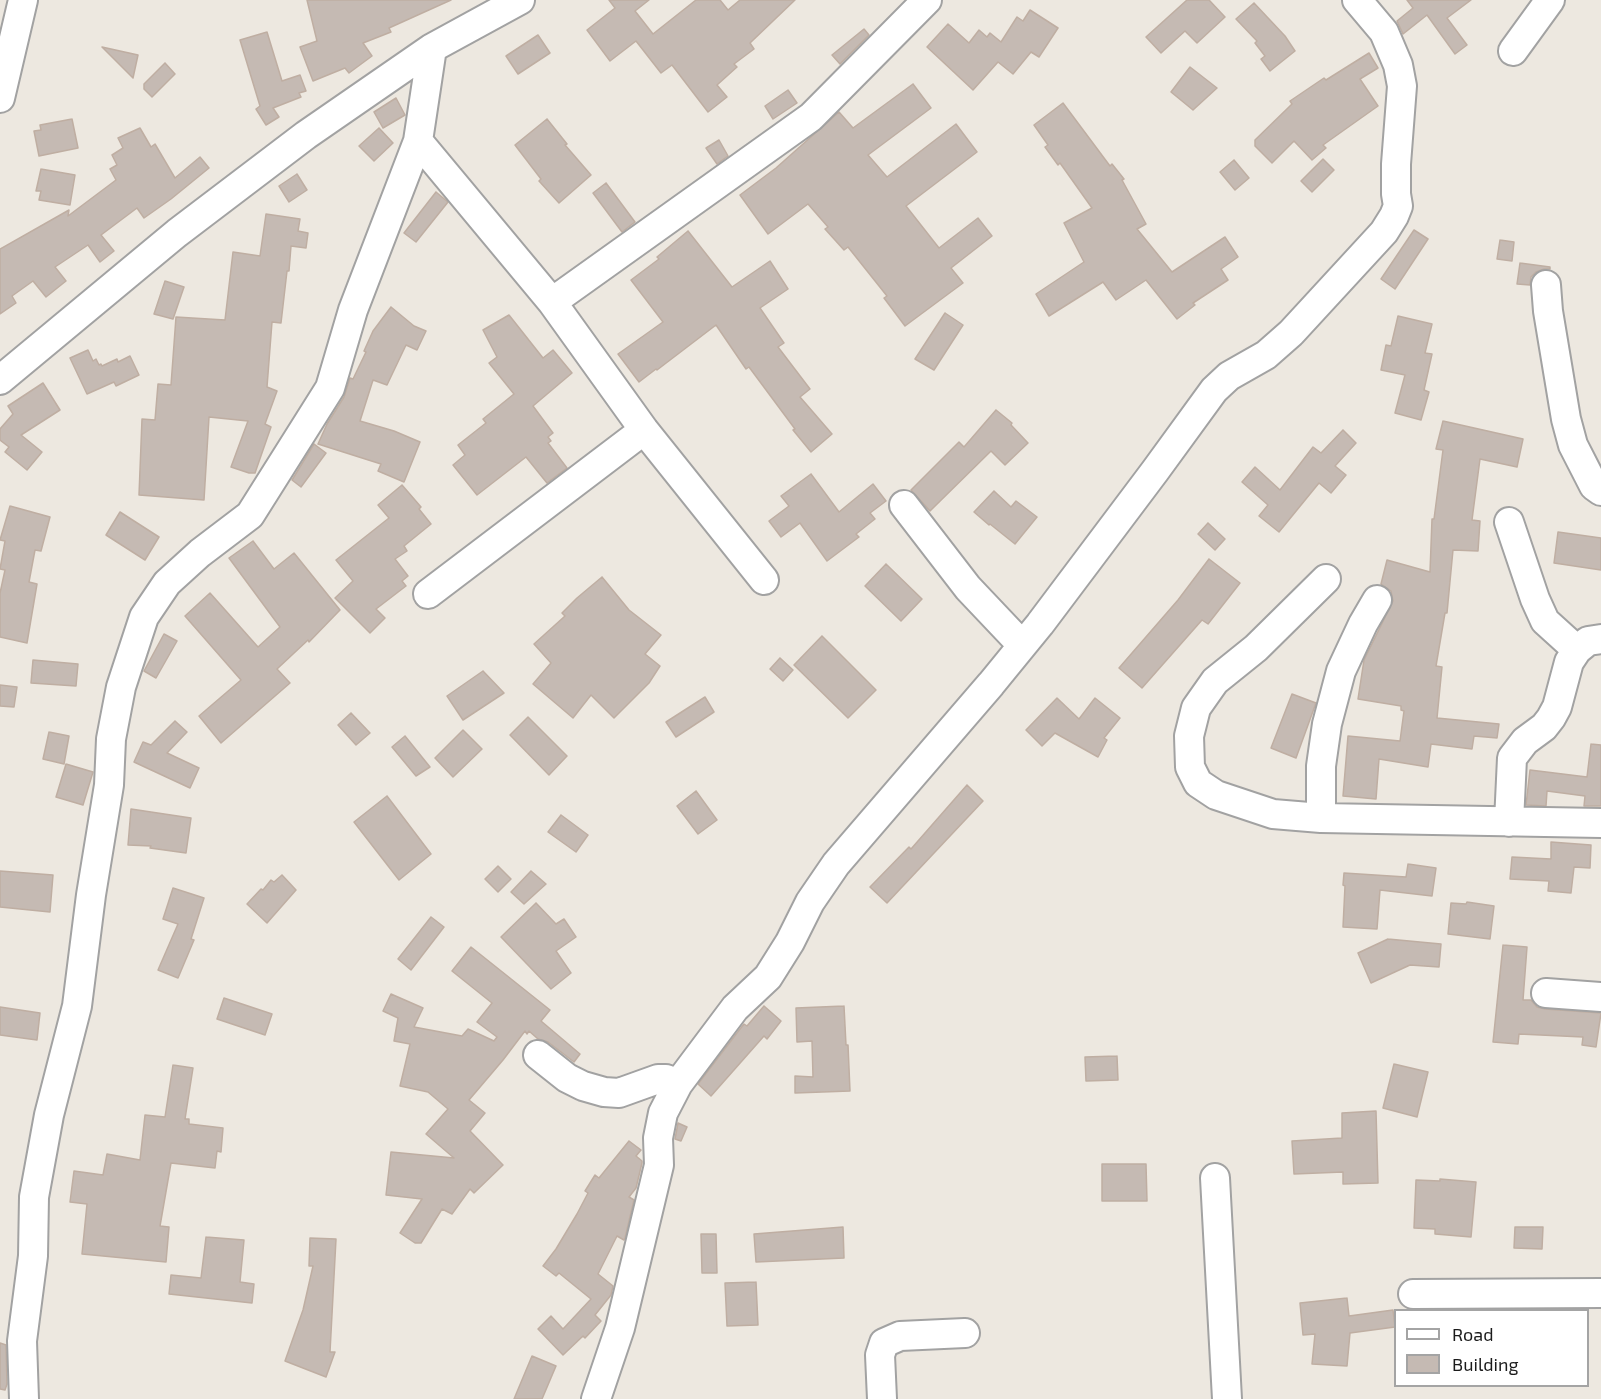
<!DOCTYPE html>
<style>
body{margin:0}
#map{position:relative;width:1601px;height:1399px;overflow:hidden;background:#ede8e0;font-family:"Exo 2",sans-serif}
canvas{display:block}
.legend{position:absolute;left:1394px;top:1309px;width:195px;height:78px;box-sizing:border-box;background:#fff;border:2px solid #a4a4a4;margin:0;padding:8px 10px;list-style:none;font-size:18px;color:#1b1b1b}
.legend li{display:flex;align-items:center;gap:12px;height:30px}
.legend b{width:30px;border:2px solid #a4a4a4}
</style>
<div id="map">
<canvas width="1601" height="1399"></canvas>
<ul class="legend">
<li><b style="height:8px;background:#fff"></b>Road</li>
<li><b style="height:16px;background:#c5bab3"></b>Building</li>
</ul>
</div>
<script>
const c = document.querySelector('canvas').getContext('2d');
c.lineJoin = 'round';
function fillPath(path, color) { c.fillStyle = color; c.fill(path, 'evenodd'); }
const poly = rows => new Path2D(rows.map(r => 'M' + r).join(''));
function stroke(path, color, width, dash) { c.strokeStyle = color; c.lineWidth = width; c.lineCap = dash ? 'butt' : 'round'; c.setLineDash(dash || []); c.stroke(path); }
const building = poly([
 [307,0,451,0,389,28,391,32,363,43,372,56,349,73,345,68,313,81,300,47,317,41,307,0],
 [609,0,649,0,635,11,653,34,696,0,720,0,728,10,740,0,795,0,750,43,754,49,734,64,737,67,717,85,727,97,708,112,672,65,661,73,636,41,610,61,587,30,615,8,609,0],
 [1187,0,1209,0,1225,17,1197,43,1185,31,1161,53,1146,37,1187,0],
 [1407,0,1471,0,1447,18,1467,45,1455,54,1427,15,1403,34,1397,21,1413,8,1407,0],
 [1254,3,1285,36,1295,51,1270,71,1261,59,1265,56,1255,43,1257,41,1236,19,1254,3],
 [1030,10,1058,28,1039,57,1031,52,1013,74,998,62,973,90,927,47,948,24,969,43,979,30,987,37,990,33,1001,42,1017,17,1023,21,1030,10],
 [864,29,869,35,840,64,832,55,864,29],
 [267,32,282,81,300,75,306,91,299,93,301,97,273,108,279,117,266,125,256,109,260,106,240,40,267,32],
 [538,35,550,53,518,74,506,56,538,35],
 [102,47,138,55,133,78,102,47],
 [1369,53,1378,68,1360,79,1378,106,1323,145,1326,148,1312,160,1294,141,1272,163,1255,146,1255,140,1292,104,1290,101,1324,78,1326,80,1369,53],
 [165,63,175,74,152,97,144,89,144,84,165,63],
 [1190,67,1217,88,1193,110,1171,92,1190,67],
 [913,84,931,108,868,155,887,177,956,124,977,152,906,206,939,248,978,218,992,236,951,268,963,283,905,326,884,298,887,296,848,247,844,250,825,229,828,227,808,204,768,234,740,195,776,168,839,112,853,128,913,84],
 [788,90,797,103,773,119,765,106,788,90],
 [396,98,405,115,383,128,374,112,396,98],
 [1063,103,1110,166,1112,164,1124,179,1122,180,1146,224,1137,229,1172,272,1225,237,1238,257,1221,269,1228,280,1193,303,1195,305,1177,319,1146,280,1116,300,1103,282,1049,316,1036,294,1084,262,1064,223,1092,208,1060,163,1058,165,1045,147,1048,145,1034,125,1063,103],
 [72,119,78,148,39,156,34,131,41,130,40,125,72,119],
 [547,119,567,144,565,145,591,175,559,203,539,181,541,179,515,145,547,119],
 [140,128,151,147,155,144,175,178,200,157,209,168,171,199,144,218,137,208,101,235,114,251,100,262,88,245,55,267,66,281,46,297,33,281,12,296,16,303,0,314,0,249,69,210,68,216,116,180,110,169,117,165,112,155,123,148,118,138,140,128],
 [379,128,393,143,374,161,359,146,379,128],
 [719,140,728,156,717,164,706,148,719,140],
 [1323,159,1334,170,1312,192,1301,181,1323,159],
 [1234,160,1249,178,1235,190,1220,172,1234,160],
 [41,169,75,175,70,205,39,200,41,191,36,191,41,169],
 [297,174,307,190,289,202,279,186,297,174],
 [606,183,635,222,622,232,593,193,606,183],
 [436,192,448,202,416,242,404,233,436,192],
 [266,214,300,219,298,231,308,233,306,248,291,246,289,271,287,271,281,323,272,322,267,387,277,391,265,424,271,427,255,473,249,473,231,467,248,421,209,417,204,500,139,495,142,419,155,420,158,384,171,385,176,317,225,320,233,252,260,256,266,214],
 [1414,230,1428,239,1395,289,1381,279,1414,230],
 [688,231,732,287,770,261,788,289,760,308,784,343,778,347,810,389,800,397,832,434,811,452,793,430,795,429,749,367,746,369,716,325,657,370,656,369,639,382,618,354,663,322,631,280,659,259,657,257,688,231],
 [1500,240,1514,242,1512,261,1497,259,1500,240],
 [1520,263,1550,267,1550,269,1544,269,1536,272,1531,277,1530,285,1517,284,1520,263],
 [165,281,184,287,173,319,154,314,165,281],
 [391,307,414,326,426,331,417,350,406,345,387,385,373,380,360,421,394,431,420,442,404,482,378,471,381,464,318,444,327,424,344,397,350,378,353,379,366,352,364,351,373,331,391,307],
 [945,313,963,325,934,370,915,359,945,313],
 [509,315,543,358,553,350,572,373,533,406,553,433,548,437,551,441,548,443,567,468,547,483,526,457,477,495,453,465,465,455,458,445,486,423,483,419,514,394,489,363,497,357,483,330,509,315],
 [1398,316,1432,324,1425,353,1432,354,1424,390,1429,392,1421,420,1395,413,1405,375,1381,370,1386,345,1391,346,1398,316],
 [88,350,93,361,96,359,99,365,101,364,102,366,117,359,118,362,130,356,139,375,116,386,114,382,87,394,70,358,88,350],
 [43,383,60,410,21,435,42,452,27,470,5,452,9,447,0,440,0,429,13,414,8,406,43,383],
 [996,410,1012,423,1011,425,1028,443,1005,465,991,451,930,511,911,490,959,442,964,447,996,410],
 [1443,421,1523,439,1517,467,1480,459,1472,520,1480,521,1478,551,1453,550,1447,613,1445,613,1436,666,1442,667,1437,718,1499,724,1497,738,1474,736,1472,749,1431,744,1428,767,1379,759,1376,799,1343,796,1348,736,1400,741,1404,711,1401,710,1401,706,1358,699,1364,660,1393,601,1391,591,1381,584,1387,560,1430,572,1432,519,1434,519,1443,450,1436,449,1443,421],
 [1343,430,1356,443,1335,466,1346,475,1331,493,1319,483,1279,532,1259,516,1268,505,1242,482,1255,467,1280,490,1313,447,1321,453,1343,430],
 [314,444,326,453,301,487,292,480,314,444],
 [811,474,839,512,873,484,886,501,870,513,875,519,856,534,859,537,827,561,800,523,781,537,769,521,789,506,781,496,811,474],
 [402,485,421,507,419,509,431,524,404,546,407,551,395,559,408,576,402,581,406,586,376,609,385,618,370,633,335,598,353,581,336,560,389,518,378,505,402,485],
 [994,491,1011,507,1016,501,1037,517,1015,544,990,524,989,525,974,512,994,491],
 [10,506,50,517,41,551,35,550,29,582,37,584,27,643,0,637,0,593,5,570,0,569,5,541,0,540,10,506],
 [120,512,159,537,145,560,106,535,120,512],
 [1208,523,1225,539,1215,550,1198,534,1208,523],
 [1558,532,1601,538,1601,570,1554,563,1558,532],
 [253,541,274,569,294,553,340,610,309,642,308,640,277,669,290,683,221,743,199,716,241,680,185,616,210,593,258,647,280,627,229,558,253,541],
 [1209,559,1240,583,1208,624,1202,620,1142,688,1119,668,1178,600,1209,559],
 [886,564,922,599,901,621,865,586,886,564],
 [602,577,629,610,661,635,645,654,660,666,649,683,614,718,591,695,573,718,533,684,551,663,534,644,565,616,562,613,577,598,602,577],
 [164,634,177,641,156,678,144,671,164,634],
 [822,636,876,690,848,718,794,665,822,636],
 [780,658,793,670,783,681,770,669,780,658],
 [33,660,78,664,76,686,31,683,33,660],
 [483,671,504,693,463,720,447,696,483,671],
 [0,685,17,687,14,707,0,706,0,685],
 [1292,694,1316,703,1296,758,1271,748,1292,694],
 [705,697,714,712,676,737,666,722,705,697],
 [1057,698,1079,719,1095,698,1120,718,1104,738,1107,740,1098,757,1055,733,1042,746,1026,730,1057,698],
 [351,713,370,733,356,745,338,725,351,713],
 [528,717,567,756,549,775,510,735,528,717],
 [175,721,187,732,167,753,199,768,190,788,134,762,143,742,151,745,175,721],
 [463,730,482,749,453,777,435,758,463,730],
 [49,732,69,736,64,764,43,759,49,732],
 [405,736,430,767,416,776,392,747,405,736],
 [1591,744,1601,745,1601,806,1584,806,1585,796,1547,791,1546,806,1526,805,1530,770,1587,777,1591,744],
 [66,764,93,772,83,805,56,797,66,764],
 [967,785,983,801,887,903,870,887,909,847,911,849,967,785],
 [696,791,717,820,698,834,677,806,696,791],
 [387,796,431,854,399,880,354,822,387,796],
 [131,809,191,818,186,853,150,848,151,846,128,845,131,809],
 [561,815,588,835,576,852,548,832,561,815],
 [1551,842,1591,845,1590,868,1574,867,1571,893,1548,891,1549,881,1510,879,1512,857,1551,859,1551,842],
 [1408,864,1436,868,1432,896,1380,890,1377,929,1343,927,1345,886,1343,885,1344,873,1406,877,1408,864],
 [498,866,511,879,498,892,485,879,498,866],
 [0,871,53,875,50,912,0,907,0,871],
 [531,871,546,884,524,904,511,892,531,871],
 [282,875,296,890,267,923,247,904,261,889,263,890,271,880,274,882,282,875],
 [173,888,204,898,191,939,194,940,178,978,158,970,178,924,163,919,173,888],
 [1467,902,1494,906,1490,939,1448,934,1451,903,1466,904,1467,902],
 [536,903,556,924,564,919,576,937,556,951,571,973,551,989,501,937,536,903],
 [431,917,444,927,411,970,398,959,431,917],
 [1388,939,1441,944,1439,967,1410,965,1371,983,1358,953,1388,939],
 [1503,945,1527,947,1523,1000,1531,1000,1537,1007,1545,1009,1601,1013,1596,1047,1582,1045,1583,1037,1519,1034,1518,1044,1493,1042,1503,945],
 [471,947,550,1010,541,1021,580,1054,574,1062,548,1042,538,1039,529,1031,527,1034,525,1031,503,1060,469,1100,485,1113,470,1131,503,1165,474,1193,470,1189,452,1214,442,1209,421,1243,415,1243,400,1233,422,1199,386,1195,391,1152,454,1158,426,1134,448,1109,428,1092,400,1086,410,1044,394,1041,398,1018,383,1011,391,994,423,1008,414,1027,462,1036,468,1029,494,1041,497,1037,477,1022,492,1003,452,971,471,947],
 [224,998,272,1014,265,1035,217,1019,224,998],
 [764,1006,781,1021,767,1039,764,1036,711,1096,698,1084,740,1029,744,1024,747,1026,764,1006],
 [844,1006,846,1045,848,1045,850,1091,795,1093,795,1076,813,1077,812,1041,797,1042,796,1008,844,1006],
 [0,1007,40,1013,37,1040,0,1035,0,1007],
 [1117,1056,1118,1080,1086,1081,1085,1057,1117,1056],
 [1394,1064,1428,1072,1417,1117,1383,1108,1394,1064],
 [173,1065,193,1068,185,1119,189,1119,189,1124,223,1128,221,1152,217,1151,215,1168,171,1163,160,1226,169,1227,166,1262,82,1254,87,1204,70,1202,74,1171,103,1175,107,1154,140,1160,145,1115,165,1117,173,1065],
 [1376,1111,1378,1183,1343,1184,1343,1172,1294,1174,1292,1141,1342,1138,1342,1113,1376,1111],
 [678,1123,687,1127,681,1141,675,1139,678,1123],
 [629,1141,641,1150,636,1156,642,1161,642,1163,636,1188,629,1197,634,1200,625,1238,624,1240,617,1236,598,1274,613,1286,611,1295,595,1315,601,1321,585,1338,583,1336,563,1355,538,1329,551,1316,563,1329,591,1299,559,1273,556,1276,543,1266,556,1249,577,1214,588,1193,585,1191,595,1175,599,1178,629,1141],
 [1102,1164,1146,1164,1147,1201,1102,1201,1102,1164],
 [1440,1179,1476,1182,1471,1237,1435,1234,1435,1229,1414,1228,1416,1180,1440,1181,1440,1179],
 [843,1227,844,1258,756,1262,754,1234,843,1227],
 [1515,1227,1543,1227,1542,1249,1514,1248,1515,1227],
 [701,1234,716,1234,717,1273,702,1273,701,1234],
 [206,1237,244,1240,240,1282,254,1284,252,1303,169,1294,171,1275,201,1278,206,1237],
 [310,1238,336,1239,330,1352,335,1352,326,1377,285,1361,303,1310,313,1266,309,1266,310,1238],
 [756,1282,758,1325,727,1326,725,1283,756,1282],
 [1347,1298,1349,1316,1393,1310,1395,1327,1350,1333,1347,1366,1312,1364,1315,1334,1303,1335,1300,1303,1347,1298],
 [0,1343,6,1345,7,1384,5,1390,0,1389,0,1343],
 [532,1356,556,1366,542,1399,514,1399,532,1356]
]);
fillPath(building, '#c5bab3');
stroke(building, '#bfaea2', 1.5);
const minor = poly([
 [1513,51,1550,0],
 [0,98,23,0],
 [418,141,552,302,644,430,764,580],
 [1546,285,1548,311,1566,419,1573,445,1594,486,1601,491],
 [552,302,811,117,927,0],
 [0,380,177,233,306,135,432,48,520,0],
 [904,505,968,588,1022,645],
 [1509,522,1535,599,1545,621,1577,650],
 [1326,579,1256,648,1215,681,1196,708,1189,736,1190,767,1198,783,1216,795,1273,814,1321,818,1601,823],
 [428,594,644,430],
 [1321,818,1321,766,1327,724,1341,671,1363,624,1377,600],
 [1509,822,1512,758,1525,741,1544,727,1551,718,1557,707,1569,662,1577,650,1588,641,1601,639],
 [1546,993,1601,997],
 [538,1055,567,1078,583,1086,604,1092,619,1093,658,1079,666,1079,678,1084],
 [1215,1178,1227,1399],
 [1413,1294,1601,1293],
 [24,1399,22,1341,33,1256,34,1197,49,1115,77,1006,91,895,109,785,111,739,121,687,144,617,167,583,200,553,250,515,330,388,353,310,418,141,432,48],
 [596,1399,620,1328,659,1165,658,1138,663,1113,678,1084,735,1008,768,977,790,942,810,902,836,864,991,684,1040,624,1155,471,1214,390,1229,376,1266,355,1291,333,1384,232,1394,216,1398,206,1396,194,1396,164,1402,86,1398,65,1384,32,1357,0],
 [882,1399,880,1355,884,1343,900,1336,965,1333]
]);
stroke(minor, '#a2a2a2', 32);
stroke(minor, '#fff', 28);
</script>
